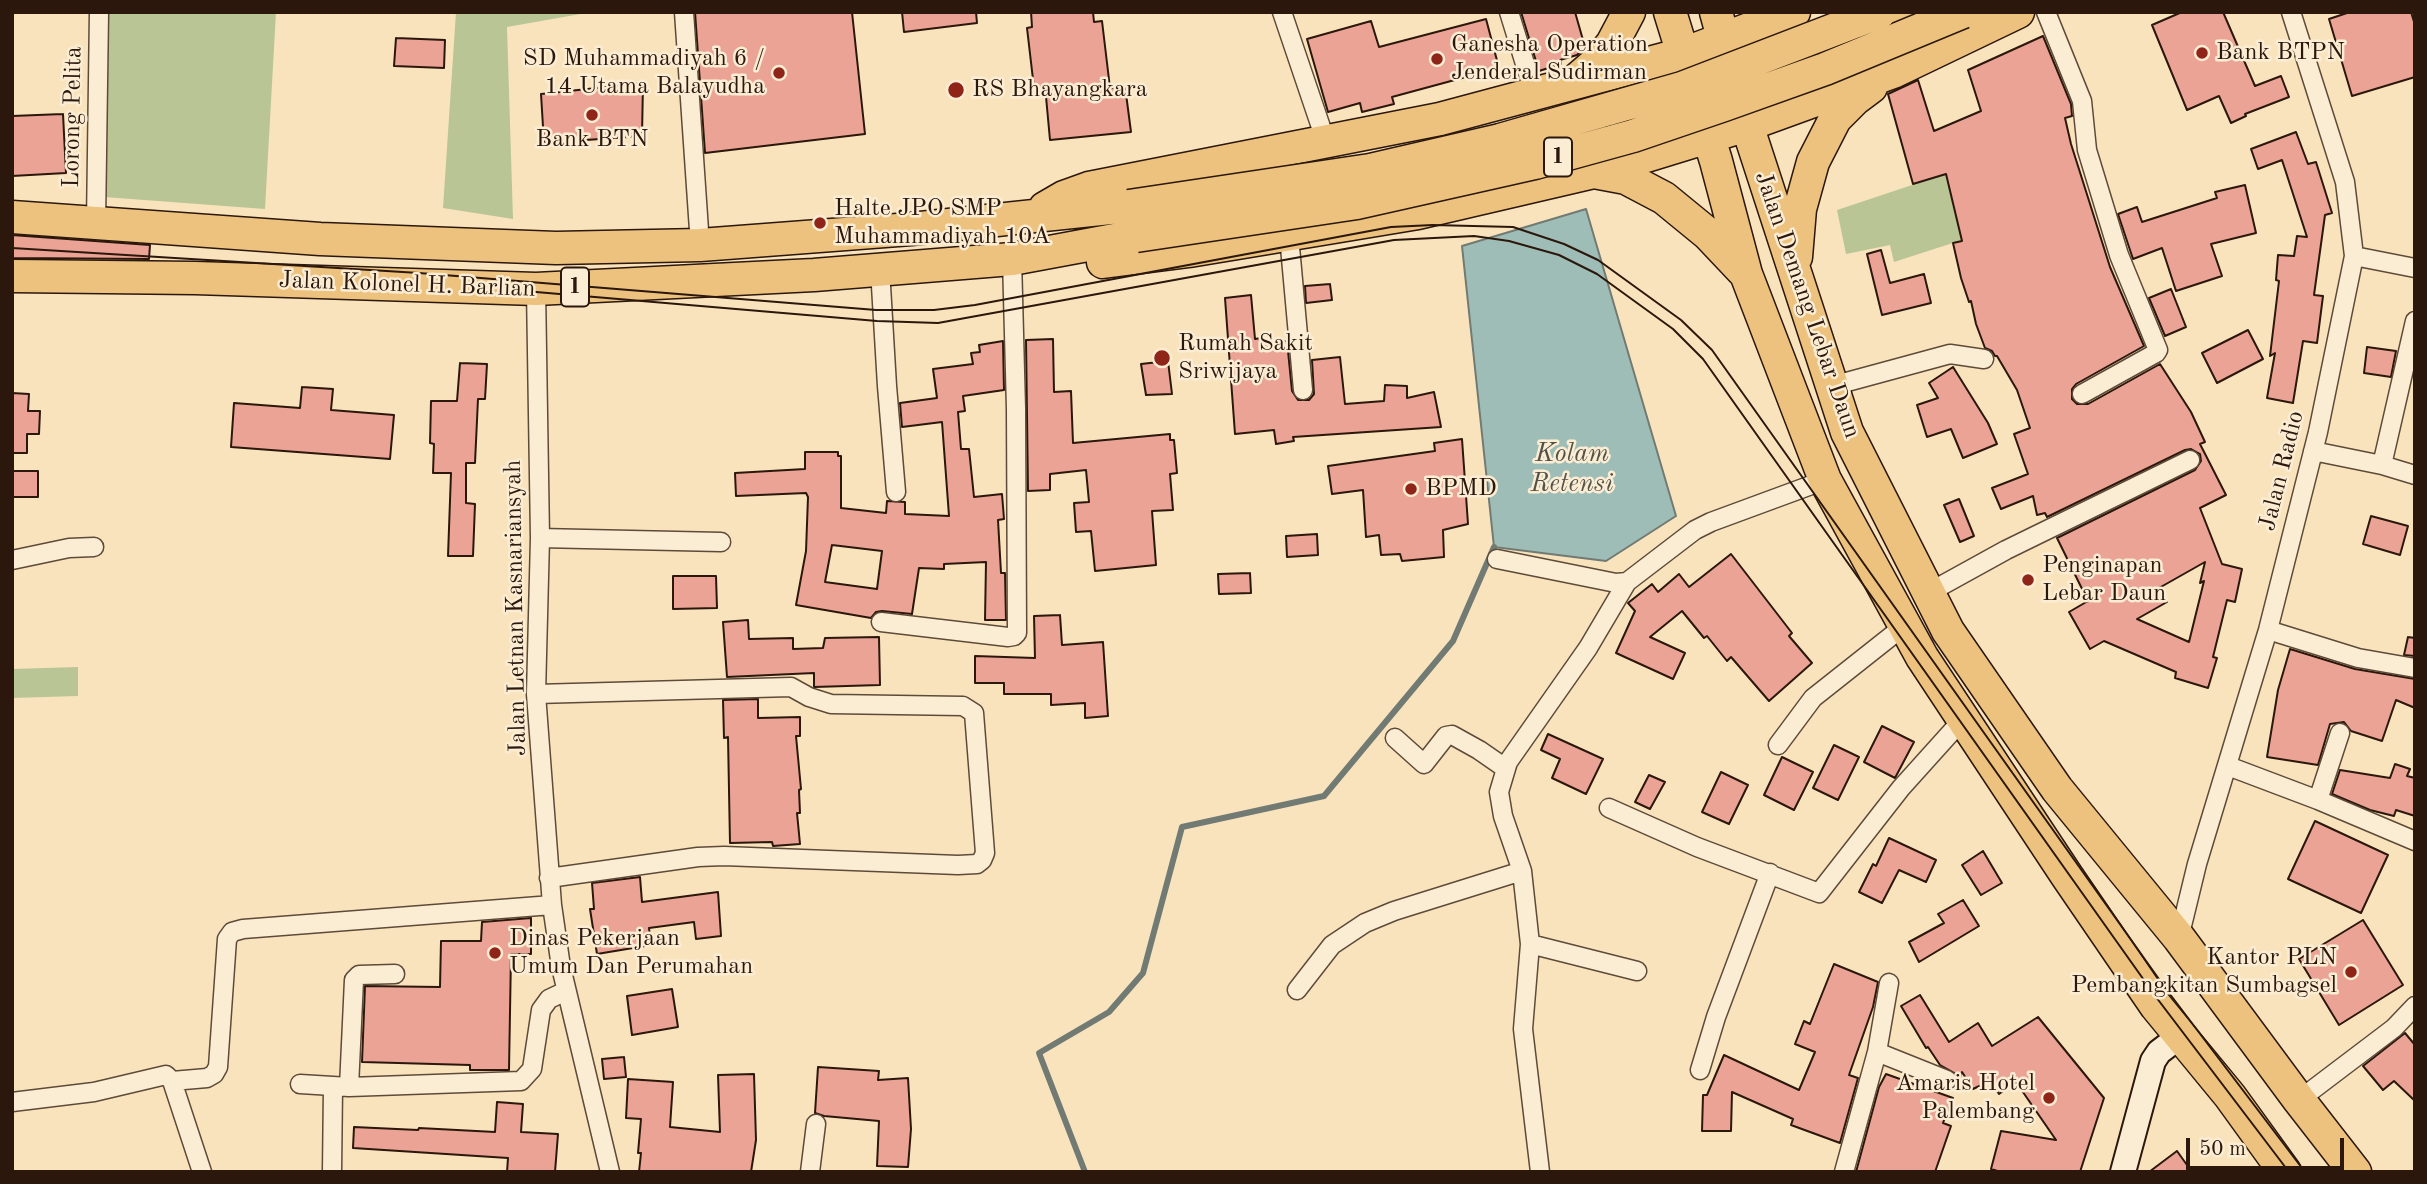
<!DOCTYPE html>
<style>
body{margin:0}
#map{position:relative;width:2427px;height:1184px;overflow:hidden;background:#f9e3bd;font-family:"Old Standard TT",serif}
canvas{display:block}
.frame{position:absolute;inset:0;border:14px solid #2b170c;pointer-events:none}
.scale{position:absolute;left:2186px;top:1138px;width:158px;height:32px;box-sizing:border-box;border:4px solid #2b170c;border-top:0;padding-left:9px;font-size:21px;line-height:24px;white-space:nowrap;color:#2b170c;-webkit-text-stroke:5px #fbedd4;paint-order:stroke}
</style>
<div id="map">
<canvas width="2427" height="1184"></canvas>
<div class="frame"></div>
<div class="scale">50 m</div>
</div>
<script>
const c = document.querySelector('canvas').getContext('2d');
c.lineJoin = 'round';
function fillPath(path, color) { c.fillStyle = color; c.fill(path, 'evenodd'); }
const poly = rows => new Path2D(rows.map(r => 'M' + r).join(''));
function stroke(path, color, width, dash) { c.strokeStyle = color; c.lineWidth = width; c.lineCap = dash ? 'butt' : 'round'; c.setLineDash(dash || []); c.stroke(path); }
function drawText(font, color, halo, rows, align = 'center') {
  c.font = font + ' "Old Standard TT",serif'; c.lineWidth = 5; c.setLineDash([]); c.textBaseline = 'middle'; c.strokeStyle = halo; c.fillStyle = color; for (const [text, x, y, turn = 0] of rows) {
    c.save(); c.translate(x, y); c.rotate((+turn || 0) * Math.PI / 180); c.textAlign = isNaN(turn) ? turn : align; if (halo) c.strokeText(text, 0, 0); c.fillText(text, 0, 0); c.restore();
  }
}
fillPath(poly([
 [108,12,276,12,265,209,104,197],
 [456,12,592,12,507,27,513,219,443,208],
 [1945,174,1962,240,1894,262,1890,245,1846,254,1837,210],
 [78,667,78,696,12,698,12,669]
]), '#b9c595');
const water = poly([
 [1586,209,1676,516,1606,561,1494,547,1462,246,1586,209]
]);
fillPath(water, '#9fbdb7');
stroke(water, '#717b73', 2);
stroke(poly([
 [1085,1172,1039,1053,1109,1012,1143,973,1182,827,1324,796,1453,641,1494,547]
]), '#717b73', 6);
const building = poly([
 [695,12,852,12,865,134,705,153,695,12],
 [902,12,976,12,977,23,904,32,902,12],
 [1031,12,1093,12,1094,22,1102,21,1110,88,1125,86,1131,132,1050,140,1045,86,1034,88,1027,28,1032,27,1031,12],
 [1521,12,1575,12,1585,47,1577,55,1560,60,1561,64,1539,71,1521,12],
 [2182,12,2223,12,2255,86,2281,76,2289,97,2245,114,2246,116,2231,123,2219,96,2187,110,2152,25,2182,12],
 [2350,12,2411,12,2415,25,2415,77,2352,96,2329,19,2350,12],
 [1486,19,1499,68,1392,97,1394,104,1362,112,1360,103,1328,112,1307,39,1371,21,1379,47,1486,19],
 [2043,36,2071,104,2072,116,2065,118,2071,144,2110,267,2144,346,2076,384,2072,389,2072,399,2077,404,2088,404,2160,364,2191,412,2205,442,2200,444,2226,495,2200,508,2222,564,2242,569,2235,602,2227,600,2213,657,2217,658,2208,688,2175,678,2176,672,2104,641,2090,649,2069,612,2088,601,2057,538,2195,470,2201,461,2200,454,2191,449,2185,450,2047,517,2045,513,2037,515,2033,496,2001,509,1992,488,2028,474,2014,434,2030,428,2017,390,1997,356,1995,356,1992,351,1985,348,1976,324,1971,301,1969,302,1961,278,1953,243,1962,241,1946,174,1913,184,1888,94,1918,80,1934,131,1981,111,1968,70,2043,36],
 [2205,562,2200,583,2204,581,2189,642,2137,619,2167,602,2159,588,2205,562],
 [396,38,445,40,444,68,394,66,396,38],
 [643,83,642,136,544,143,541,94,643,83],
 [63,114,66,173,12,176,12,116,63,114],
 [2296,132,2308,164,2316,162,2332,213,2325,215,2314,295,2323,296,2317,343,2303,341,2293,403,2267,398,2275,353,2270,356,2279,281,2276,280,2278,255,2294,256,2297,236,2307,237,2282,160,2258,169,2251,149,2296,132],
 [2245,185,2256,233,2211,244,2222,276,2176,291,2162,248,2133,259,2118,214,2137,207,2142,222,2217,198,2215,192,2245,185],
 [12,235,150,245,149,259,12,258,12,235],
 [1881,250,1890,283,1924,274,1931,303,1882,315,1867,254,1881,250],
 [1330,284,1332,300,1306,303,1305,286,1330,284],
 [2171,289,2186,327,2165,336,2149,298,2171,289],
 [1251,295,1255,339,1261,338,1262,344,1287,341,1292,391,1298,400,1309,400,1314,394,1312,360,1340,357,1345,404,1384,401,1385,385,1407,386,1407,398,1434,392,1441,427,1293,437,1294,441,1276,444,1274,430,1235,434,1225,298,1251,295],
 [2248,330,2263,359,2217,383,2202,353,2248,330],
 [1053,339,1054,392,1071,391,1073,443,1170,434,1170,440,1174,440,1177,473,1170,474,1173,510,1152,511,1156,565,1095,571,1091,531,1076,532,1074,503,1089,502,1086,470,1050,474,1050,490,1028,491,1026,340,1053,339],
 [1003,341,1004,390,963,396,965,411,958,412,961,449,969,449,974,497,1002,494,1004,519,998,520,1001,573,1005,573,1006,620,985,620,986,562,944,564,944,569,919,568,912,614,882,611,876,612,871,618,796,605,806,551,808,497,806,493,736,496,735,473,805,469,805,452,838,452,838,456,841,456,841,508,886,513,887,501,905,502,905,514,949,516,942,422,902,427,900,403,937,398,933,369,973,364,971,353,980,352,979,345,1003,341],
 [832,545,882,551,877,589,825,582,832,545],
 [2367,347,2396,351,2391,377,2364,373,2367,347],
 [1168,361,1172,394,1146,395,1141,364,1168,361],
 [460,363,487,364,485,399,478,399,475,463,466,463,466,503,475,504,473,556,448,556,451,473,433,473,434,444,430,443,431,401,457,401,460,363],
 [1953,367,1988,423,1997,444,1963,458,1951,429,1927,437,1917,405,1938,398,1929,383,1953,367],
 [302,387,333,389,331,410,394,415,390,459,231,447,234,403,300,408,302,387],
 [12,393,29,394,28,411,40,411,39,434,27,434,27,453,12,453,12,393],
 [1462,439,1468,524,1443,530,1444,557,1402,561,1400,554,1381,555,1379,535,1366,537,1363,490,1332,494,1328,466,1435,451,1434,443,1462,439],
 [12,471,38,471,38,497,12,497,12,471],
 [1959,499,1974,536,1960,542,1944,505,1959,499],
 [2371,516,2408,526,2400,555,2363,544,2371,516],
 [1317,534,1318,555,1287,557,1286,536,1317,534],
 [1731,554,1792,633,1789,636,1812,663,1769,701,1731,657,1727,661,1707,636,1704,638,1682,611,1650,637,1685,653,1673,679,1616,653,1635,611,1628,603,1652,584,1658,592,1679,574,1689,587,1731,554],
 [1250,573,1251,593,1219,594,1218,574,1250,573],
 [673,576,716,576,717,608,673,609,673,576],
 [1060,615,1062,645,1103,642,1108,716,1085,718,1085,703,1051,705,1051,694,1004,694,1004,683,975,683,975,656,1035,658,1034,616,1060,615],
 [748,620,749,639,793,638,793,649,823,648,825,638,879,637,880,685,814,687,814,673,727,677,723,622,748,620],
 [2408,637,2415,638,2415,656,2404,655,2408,637],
 [2290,649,2355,669,2415,679,2415,708,2396,700,2382,741,2351,731,2344,722,2330,724,2318,765,2267,757,2278,690,2290,649],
 [758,699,758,718,800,717,800,736,796,736,801,789,799,790,800,813,797,813,800,844,773,846,772,842,730,843,728,737,724,738,723,700,758,699],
 [1882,726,1914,742,1895,778,1864,762,1882,726],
 [1548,734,1603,759,1586,794,1552,778,1560,759,1541,750,1548,734],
 [1834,745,1859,757,1838,800,1813,788,1834,745],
 [1782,757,1813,772,1794,810,1764,795,1782,757],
 [2395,764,2410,769,2407,776,2415,778,2415,816,2396,810,2394,816,2370,810,2332,794,2340,770,2390,778,2395,764],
 [1721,772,1748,785,1729,824,1702,812,1721,772],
 [1649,775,1665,782,1650,809,1635,802,1649,775],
 [2315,821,2388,855,2361,913,2288,879,2315,821],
 [1889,838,1936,860,1926,882,1899,870,1882,903,1859,892,1873,864,1876,866,1889,838],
 [1983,851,2002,883,1981,895,1962,865,1983,851],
 [640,877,642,902,718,892,721,936,696,939,694,922,649,928,651,945,597,954,590,909,594,909,592,883,640,877],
 [1963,900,1979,926,1919,962,1909,942,1944,923,1938,914,1963,900],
 [531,918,531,954,511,954,509,1070,470,1070,470,1065,362,1062,365,986,440,987,441,941,481,941,482,922,531,918],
 [2363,920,2403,985,2339,1025,2299,959,2363,920],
 [1834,964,1878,982,1873,1007,1849,1075,1858,1078,1840,1143,1791,1125,1793,1119,1732,1092,1731,1131,1702,1131,1703,1095,1707,1095,1724,1055,1799,1090,1815,1052,1795,1044,1804,1021,1810,1024,1834,964],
 [672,989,678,1027,632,1035,627,996,672,989],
 [1920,995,1949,1042,1978,1023,1992,1046,2038,1017,2104,1098,2080,1172,2001,1172,1991,1169,2001,1131,2056,1140,2016,1082,1999,1094,1990,1081,1973,1089,1962,1072,1956,1089,1958,1079,1956,1074,1940,1065,1928,1047,1926,1048,1901,1006,1920,995],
 [2405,1033,2415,1045,2415,1101,2394,1081,2383,1090,2363,1066,2405,1033],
 [624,1057,626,1077,604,1079,602,1059,624,1057],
 [818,1067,879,1071,878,1080,908,1078,911,1129,908,1167,877,1166,879,1121,824,1116,815,1113,818,1067],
 [754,1074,756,1140,751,1172,639,1172,641,1153,638,1153,641,1119,626,1118,628,1079,673,1082,670,1127,720,1132,718,1075,754,1074],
 [1886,1074,1953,1098,1943,1123,1951,1126,1935,1172,1856,1172,1879,1087,1886,1074],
 [497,1102,523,1104,521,1132,558,1134,555,1172,507,1172,508,1158,353,1148,354,1127,418,1130,419,1128,495,1132,497,1102],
 [2177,1151,2192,1172,2149,1172,2177,1151]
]);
fillPath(building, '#eaa394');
stroke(building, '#2b170c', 2);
const street = poly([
 [684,12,700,245],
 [1282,12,1326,142],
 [1509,12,1534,93],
 [2046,12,2082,101,2087,150,2119,255,2158,350,2156,353,2082,394],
 [96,223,99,12],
 [1289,236,1303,390],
 [2354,256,2415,268],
 [880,269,887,386,896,492],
 [536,289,540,538,536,694,552,905,561,967,610,1172],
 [1832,386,1950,354,1984,359],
 [2313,451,2382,465,2415,475],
 [2382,465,2415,321],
 [540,538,721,542],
 [1497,559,1616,583,1627,582,1695,530,1711,522,1825,480],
 [12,560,69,548,94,547],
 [1928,593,2006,550,2190,460],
 [881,622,1008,637,1014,636,1017,633,1016,409,1012,259],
 [2268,630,2358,658,2415,668],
 [536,694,791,687,809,697,831,704,963,706,974,713,985,853,982,860,977,864,958,865,724,856,698,857,549,878],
 [1395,738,1424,764,1446,736,1452,735,1479,750,1505,768],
 [1778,745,1813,698,1904,626],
 [2228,766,2318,800,2415,841],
 [2318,800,2340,733],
 [1609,808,1697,847,1819,893,1901,788,1964,718],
 [2179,938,2197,864,2268,630,2318,432,2354,256,2345,182,2291,12],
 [1530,944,1637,971],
 [1297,990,1332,945,1365,923,1394,911,1522,871],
 [1877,1052,1947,1080],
 [1700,1070,1716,1017,1770,873],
 [172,1081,207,1078,214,1074,218,1067,227,939,232,932,243,929,552,905],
 [300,1084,349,1087,521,1081,532,1069,541,1010,549,999,566,991],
 [349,1087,354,980,359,975,395,974],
 [2299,1100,2394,1028,2415,1006],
 [12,1102,94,1092,166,1075,172,1081,202,1172],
 [332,1172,333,1087],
 [810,1172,816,1124],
 [1540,1172,1523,1029,1530,944,1522,871,1503,816,1499,792,1508,762,1588,648,1627,582],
 [1844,1172,1877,1052,1889,983]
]);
const secondary = poly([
 [2123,1172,2153,1061,2159,1052,2180,1036]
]);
const highway = poly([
 [1670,12,1716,161,1746,274,1825,480,1922,657,2067,876,2156,1006,2230,1096,2285,1172],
 [1716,12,1747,125,1847,432,1948,631,2057,789,2179,938,2299,1100,2355,1172],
 [1900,12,1911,30,1918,36,1939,41],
 [1575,81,1597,62,1612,44,1629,12],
 [1594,172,1626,178,1664,198,1708,234,1743,271],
 [1045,208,1064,197,1089,188,1440,119,1683,54,1794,12],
 [12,217,320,239,556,248,700,245,911,229,1129,206],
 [1796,257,1800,209,1813,162,1835,119,1855,99,1871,87],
 [1103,262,1189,251,1418,213,1594,172,1747,125,1893,72,2018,12],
 [12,276,195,278,536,289,814,275,1012,259,1136,236]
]);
stroke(street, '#5e4a38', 21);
stroke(secondary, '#2b170c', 28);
stroke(highway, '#2b170c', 35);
stroke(street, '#fbedd4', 18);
stroke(secondary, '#fbedd4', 24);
stroke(highway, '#ecc27e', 32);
stroke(poly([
 [12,248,419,273,876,310,934,310,975,305,1391,227,1433,225,1513,227,1564,244,1598,260,1681,320,1712,350,2166,989,2305,1172],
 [536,292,877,321,938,323,1394,240,1474,236,1509,241,1559,255,1597,274,1673,329,1703,359,2156,997,2289,1172]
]), '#2b170c', 2);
const highwayBridge = poly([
 [1129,206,1370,170,1500,140,1682,88,1880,12],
 [1136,236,1357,203,1535,163,1633,136,1724,105,1825,69,1963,12]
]);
stroke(highwayBridge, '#2b170c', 35, []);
stroke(highwayBridge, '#ecc27e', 32);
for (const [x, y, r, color] of [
 [2202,53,7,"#8f2418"],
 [1437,59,7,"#8f2418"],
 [779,73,7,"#8f2418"],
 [956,90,9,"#8f2418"],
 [592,115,7,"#8f2418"],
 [820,223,7,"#8f2418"],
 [1162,358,9,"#8f2418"],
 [1411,489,7,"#8f2418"],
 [2028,580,7,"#8f2418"],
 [495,953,7,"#8f2418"],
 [2351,972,7,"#8f2418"],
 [2049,1098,7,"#8f2418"]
]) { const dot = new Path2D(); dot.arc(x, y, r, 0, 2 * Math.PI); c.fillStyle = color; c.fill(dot); stroke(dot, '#fbedd4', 2.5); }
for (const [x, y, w] of [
 [1558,157,28],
 [575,287,28]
]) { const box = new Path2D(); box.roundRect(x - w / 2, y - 19.5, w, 39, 5); c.fillStyle = '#fbedd4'; c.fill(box); stroke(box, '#2b170c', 2); }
drawText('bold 23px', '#2b170c', null, [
 ["1",1558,157],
 ["1",575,287]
]);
drawText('24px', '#2b170c', '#fbedd4', [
 ["Ganesha Operation",1451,45],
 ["Jenderal Sudirman",1451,73],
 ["Bank BTPN",2216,53],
 ["SD Muhammadiyah 6 /",765,59,"right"],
 ["14 Utama Balayudha",765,87,"right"],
 ["RS Bhayangkara",972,90],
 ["Bank BTN",592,140,"center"],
 ["Halte JPO SMP",834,209],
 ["Muhammadiyah 10A",834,237],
 ["Rumah Sakit",1178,344],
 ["Sriwijaya",1178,372],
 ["BPMD",1425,489],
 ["Penginapan",2042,566],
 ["Lebar Daun",2042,594],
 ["Dinas Pekerjaan",509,939],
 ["Umum Dan Perumahan",509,967],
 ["Kantor PLN",2337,958,"right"],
 ["Pembangkitan Sumbagsel",2337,986,"right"],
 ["Amaris Hotel",2035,1084,"right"],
 ["Palembang",2035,1112,"right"]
], 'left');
drawText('24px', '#2b170c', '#fbedd4', [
 ["Lorong Pelita",73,117,-89],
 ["Jalan Kolonel H. Barlian",407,285,2],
 ["Jalan Demang Lebar Daun",1807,305,71],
 ["Jalan Radio",2282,471,-76],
 ["Jalan Letnan Kasnariansyah",516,608,-91]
]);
drawText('italic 26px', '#545148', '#fbedd4', [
 ["Kolam",1572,454],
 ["Retensi",1572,484]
]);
</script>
